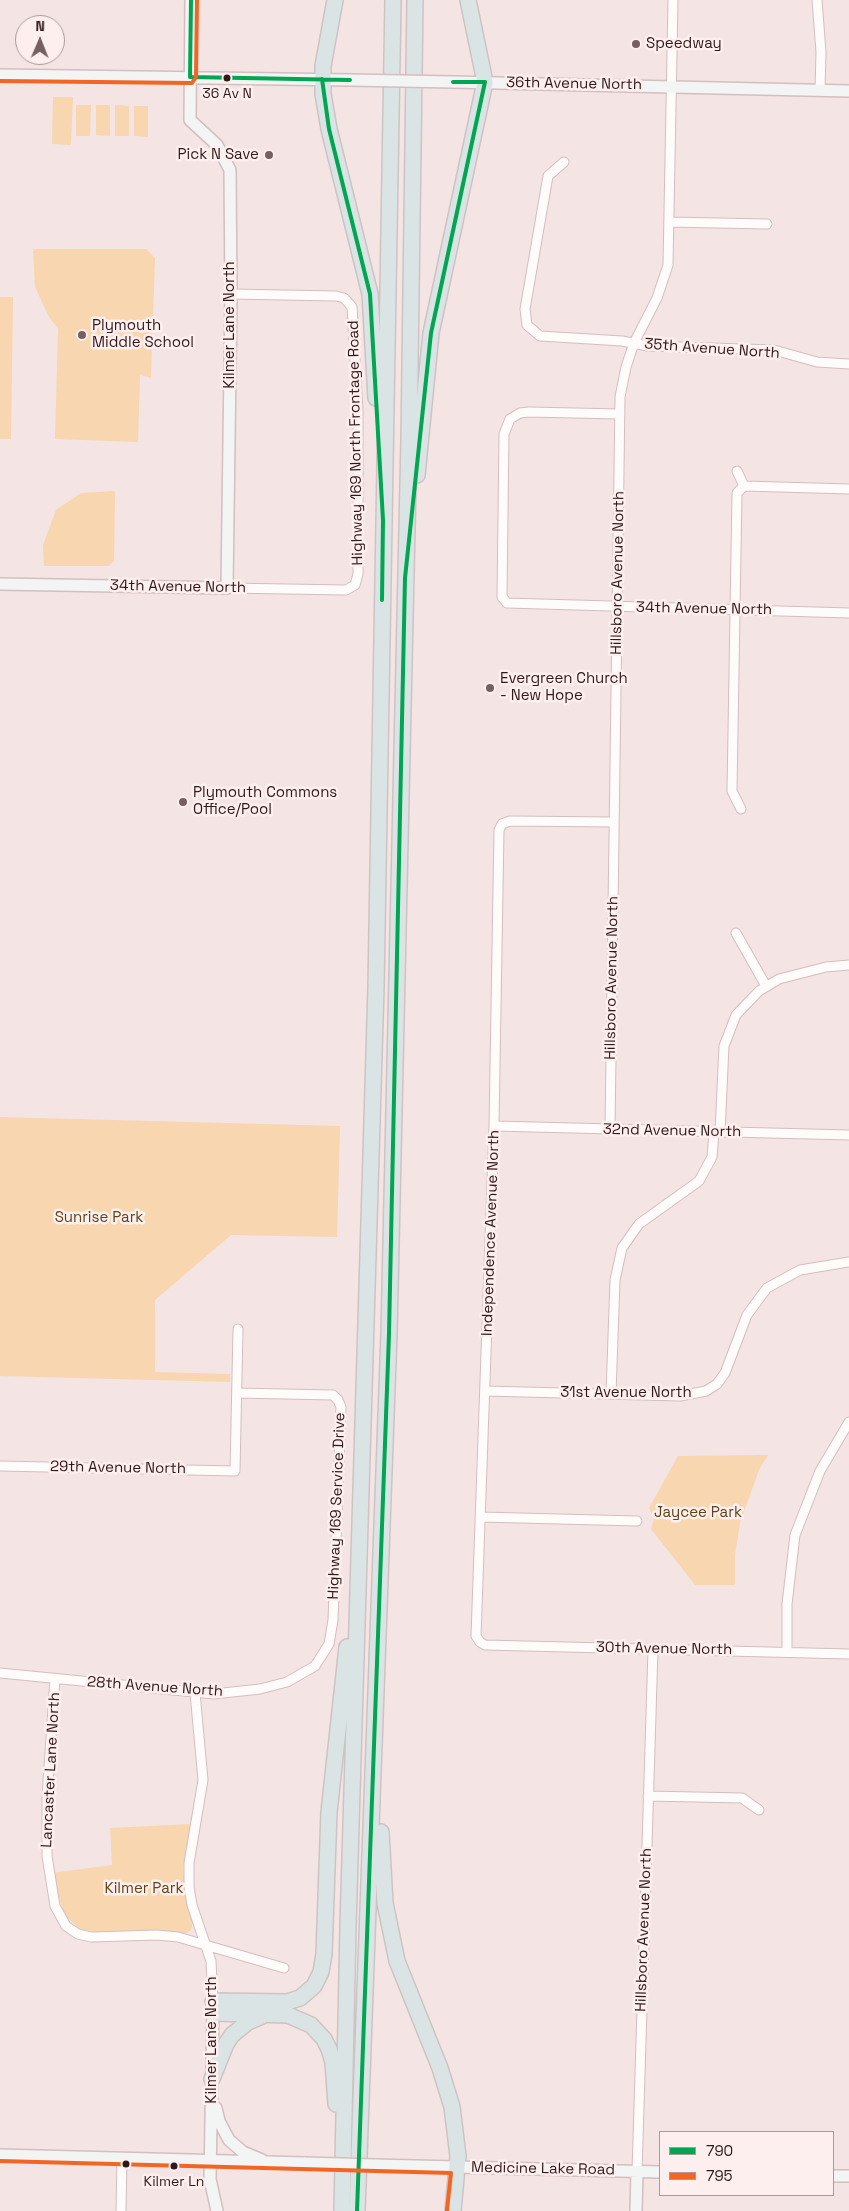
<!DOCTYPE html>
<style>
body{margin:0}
#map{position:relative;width:849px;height:2211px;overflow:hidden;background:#f5e4e4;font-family:"Space Grotesk",sans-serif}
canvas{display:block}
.legend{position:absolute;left:659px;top:2131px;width:175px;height:65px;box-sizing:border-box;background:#feefef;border:1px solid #ac9999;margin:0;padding:6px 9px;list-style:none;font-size:15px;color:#311819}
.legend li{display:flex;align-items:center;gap:10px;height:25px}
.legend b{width:25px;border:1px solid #ac9999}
.north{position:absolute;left:15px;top:15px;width:50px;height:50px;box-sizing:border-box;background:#feefef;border:1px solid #ac9999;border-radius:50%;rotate:1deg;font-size:14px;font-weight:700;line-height:20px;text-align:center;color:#311819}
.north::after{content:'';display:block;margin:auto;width:18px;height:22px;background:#765f60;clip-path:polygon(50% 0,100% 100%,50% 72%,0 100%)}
</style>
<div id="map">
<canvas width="849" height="2211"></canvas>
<ul class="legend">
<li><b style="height:6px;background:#00a651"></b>790</li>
<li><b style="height:6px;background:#f26522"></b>795</li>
</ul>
<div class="north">N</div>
</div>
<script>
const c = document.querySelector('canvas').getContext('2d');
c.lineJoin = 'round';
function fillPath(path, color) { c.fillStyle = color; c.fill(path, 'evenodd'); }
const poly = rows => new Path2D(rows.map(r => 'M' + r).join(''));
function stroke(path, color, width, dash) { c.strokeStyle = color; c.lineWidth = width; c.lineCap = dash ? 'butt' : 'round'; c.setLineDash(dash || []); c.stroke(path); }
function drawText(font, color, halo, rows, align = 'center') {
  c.font = font + ' "Space Grotesk",sans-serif'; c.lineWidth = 5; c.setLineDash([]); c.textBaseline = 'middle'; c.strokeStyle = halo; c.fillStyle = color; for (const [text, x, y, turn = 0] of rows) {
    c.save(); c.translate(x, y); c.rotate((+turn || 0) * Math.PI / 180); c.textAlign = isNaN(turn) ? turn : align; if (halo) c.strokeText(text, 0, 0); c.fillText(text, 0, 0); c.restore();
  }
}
fillPath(poly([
 [53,97,73,97,71,145,52,144],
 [76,105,91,105,90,136,76,136],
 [96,105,110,105,110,136,96,135],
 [115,105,129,106,129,136,115,136],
 [134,106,148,106,148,137,134,136],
 [33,249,146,249,155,258,151,378,140,375,138,442,55,439,58,329,49,317,35,287],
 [0,297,13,297,11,439,0,439],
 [115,491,114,561,108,566,44,566,43,545,56,510,81,493],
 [0,1117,340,1126,337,1237,231,1235,155,1300,155,1372,230,1374,230,1382,0,1376],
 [768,1455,759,1470,740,1523,735,1555,735,1585,695,1585,651,1529,654,1518,649,1508,678,1456],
 [191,1824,183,1866,185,1894,193,1923,191,1930,187,1933,152,1930,89,1932,80,1929,64,1915,52,1873,112,1865,110,1828]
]), '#f7d6b0');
const street = poly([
 [817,0,821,52,820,90],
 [564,162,548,176,525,309,527,325,540,336,622,341,648,346,774,350,817,362,849,364],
 [669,222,767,224],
 [620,414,529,412,520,413,510,419,504,434,502,597,507,603,849,613],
 [737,471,744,486],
 [744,486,849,489],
 [227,588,346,590,355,585,358,574,358,411,352,307,344,298,336,296,231,294],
 [741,809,732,791,737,493,744,486],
 [614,822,510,821,502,824,499,830,494,1126,476,1636,480,1642,485,1645,849,1654],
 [736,933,766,986],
 [494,1126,849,1135],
 [610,1129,620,397,626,367,634,343,657,298,668,265,673,0],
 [720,1132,724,1046,736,1015,759,991,779,979,826,967,849,965],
 [485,1391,680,1396,706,1391,717,1384,725,1373,747,1315,767,1288,800,1270,849,1262],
 [611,1394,615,1280,622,1248,639,1224,699,1181,712,1157,714,1132],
 [0,1466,235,1471,238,1329],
 [481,1517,637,1521],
 [787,1652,787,1604,795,1535,820,1471,849,1422],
 [0,1673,214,1694,260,1689,287,1682,315,1666,329,1644,333,1620,341,1407,338,1400,333,1395,237,1393],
 [55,1679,47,1797,47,1856,55,1906,66,1926,78,1934,91,1937,157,1935,178,1937,284,1968],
 [195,1693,203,1780,189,1863,189,1887,192,1905,211,1961,213,2001],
 [648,1796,742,1798,759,1810],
 [637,2172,653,1649],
 [121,2211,122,2158]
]);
const secondary = poly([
 [0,75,350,80],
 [453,82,849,91],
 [0,584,227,588,231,294,230,170,217,145,190,120,191,0],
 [213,2006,210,2179,217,2211],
 [216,2108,219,2121,229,2140,243,2152,262,2160],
 [0,2155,305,2163],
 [375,2165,660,2172],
 [833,2176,849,2176],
 [636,2211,637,2172]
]);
const highway = poly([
 [335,0,323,66,323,94,329,129,370,294,376,398],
 [417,475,431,333,485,82,468,0],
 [381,1832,385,1903,397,1961,440,2068,452,2107,458,2156,453,2211],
 [213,2001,287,2002,300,1998,314,1986,321,1972,324,1954,329,1812,347,1647],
 [213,2013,288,2015,311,2025,324,2039,329,2049,333,2062,336,2104],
 [212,2079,226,2044,232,2035,248,2022,262,2016],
 [342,2211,348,1926,376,987,393,0],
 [357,2211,389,1334,409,439,415,0]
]);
stroke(street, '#d4bebf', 11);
stroke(secondary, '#d4bebf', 14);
stroke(highway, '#cec3c3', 18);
stroke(street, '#fefbfb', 9);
stroke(secondary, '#f3f4f4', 11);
stroke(highway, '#dbe4e4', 15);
const secondaryBridge = poly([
 [350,80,453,82],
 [305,2163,375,2165]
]);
stroke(secondaryBridge, '#d4bebf', 14, []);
stroke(secondaryBridge, '#f3f4f4', 11);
stroke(poly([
 [190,77,350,80],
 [190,77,191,0],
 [322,79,329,129,370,294,383,520,382,600],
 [357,2211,389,1334,405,578,431,333,485,82,453,82]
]), '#00a651', 4);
stroke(poly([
 [0,81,192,83,196,77,197,0],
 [0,2161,451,2173,447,2210]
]), '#f26522', 4);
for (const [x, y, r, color] of [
 [636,44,5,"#765f60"],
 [227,78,4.5,"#311819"],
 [269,155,5,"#765f60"],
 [82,335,5,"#765f60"],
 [490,688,5,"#765f60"],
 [183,802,5,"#765f60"],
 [126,2164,4.5,"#311819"],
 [174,2166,4.5,"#311819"]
]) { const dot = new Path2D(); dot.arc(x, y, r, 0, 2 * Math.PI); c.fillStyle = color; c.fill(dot); stroke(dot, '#feefef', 2); }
drawText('14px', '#311819', '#feefef', [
 ["36 Av N",227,94],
 ["Kilmer Ln",174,2182]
]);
drawText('15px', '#311819', '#feefef', [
 ["Speedway",646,44],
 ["Pick N Save",259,155,"right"],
 ["Plymouth",92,326],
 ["Middle School",92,343],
 ["Evergreen Church",500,679],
 ["- New Hope",500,696],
 ["Plymouth Commons",193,793],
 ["Office/Pool",193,810]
], 'left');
drawText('15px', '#311819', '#feefef', [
 ["36th Avenue North",574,84,1],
 ["Kilmer Lane North",230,325,-90],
 ["35th Avenue North",712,349,4],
 ["Highway 169 North Frontage Road",356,443,-91],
 ["Hillsboro Avenue North",618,573,-89],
 ["34th Avenue North",178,587,1],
 ["34th Avenue North",704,609,1],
 ["Hillsboro Avenue North",612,978,-89],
 ["32nd Avenue North",672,1131,1],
 ["Independence Avenue North",491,1233,-88],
 ["31st Avenue North",626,1393],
 ["29th Avenue North",118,1468,1],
 ["Highway 169 Service Drive",337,1506,-88],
 ["30th Avenue North",664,1649,1],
 ["28th Avenue North",155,1687,4],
 ["Lancaster Lane North",51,1770,-87],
 ["Hillsboro Avenue North",644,1930,-88],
 ["Kilmer Lane North",212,2040,-90],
 ["Medicine Lake Road",543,2169,1]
]);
drawText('15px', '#5f4414', '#feefef', [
 ["Sunrise Park",99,1218],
 ["Jaycee Park",698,1513],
 ["Kilmer Park",144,1889]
]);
</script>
